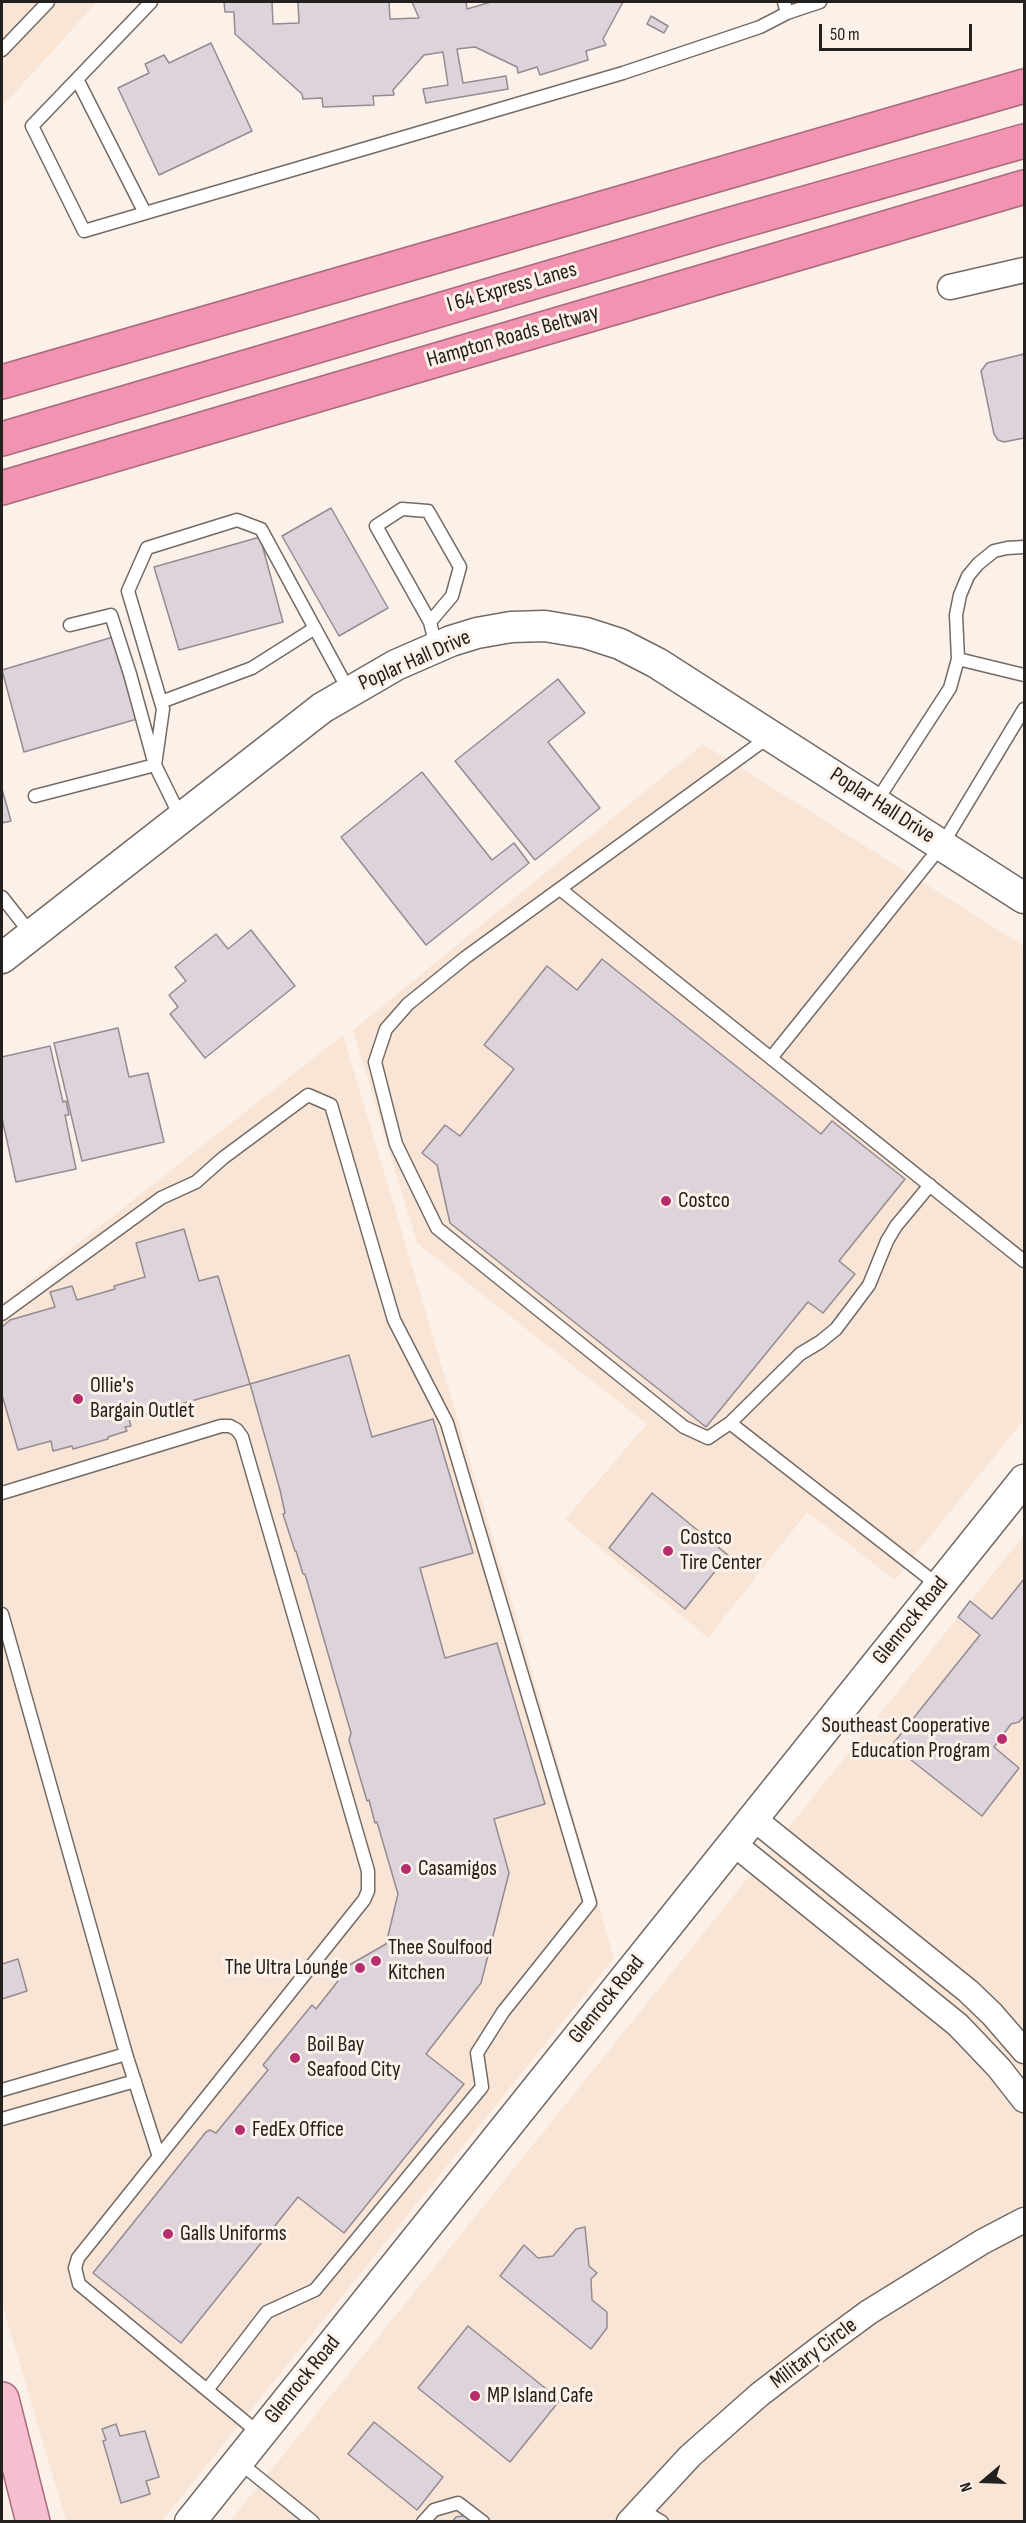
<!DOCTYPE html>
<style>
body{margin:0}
#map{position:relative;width:1026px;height:2523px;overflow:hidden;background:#fcf1e9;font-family:"Sofia Sans Condensed",sans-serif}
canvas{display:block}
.frame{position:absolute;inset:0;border:3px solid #23201d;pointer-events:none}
.north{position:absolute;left:954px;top:2451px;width:60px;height:60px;-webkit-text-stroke:4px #fcf1e9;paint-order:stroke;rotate:251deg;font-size:16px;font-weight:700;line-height:24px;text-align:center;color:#23201d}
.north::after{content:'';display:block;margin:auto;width:21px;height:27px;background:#23201d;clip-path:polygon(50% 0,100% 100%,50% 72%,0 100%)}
.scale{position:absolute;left:819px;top:24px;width:153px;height:27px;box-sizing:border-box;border:3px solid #23201d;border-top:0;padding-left:8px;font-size:18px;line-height:21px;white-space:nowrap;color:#23201d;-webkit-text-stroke:4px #fcf1e9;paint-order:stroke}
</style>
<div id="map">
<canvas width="1026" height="2523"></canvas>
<div class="frame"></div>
<div class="north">N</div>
<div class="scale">50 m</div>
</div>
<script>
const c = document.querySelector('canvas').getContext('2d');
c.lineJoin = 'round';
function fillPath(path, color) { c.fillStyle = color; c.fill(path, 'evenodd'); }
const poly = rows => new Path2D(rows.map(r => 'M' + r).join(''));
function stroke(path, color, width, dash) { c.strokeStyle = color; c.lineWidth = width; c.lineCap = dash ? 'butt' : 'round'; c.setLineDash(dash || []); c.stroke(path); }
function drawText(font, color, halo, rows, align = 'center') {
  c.font = font + ' "Sofia Sans Condensed",sans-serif'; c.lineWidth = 6; c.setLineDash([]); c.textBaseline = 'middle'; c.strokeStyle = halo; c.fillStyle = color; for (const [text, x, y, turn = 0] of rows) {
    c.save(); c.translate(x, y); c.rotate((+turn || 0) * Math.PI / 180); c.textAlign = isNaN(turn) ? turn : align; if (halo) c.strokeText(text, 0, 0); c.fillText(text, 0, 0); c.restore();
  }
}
fillPath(poly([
 [2,2,97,2,2,107],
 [703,744,1024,946,1024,1420,895,1580,807,1512,708,1638,565,1519,647,1424,417,1243,353,1030],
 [343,1035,508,1588,614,1958,162,2521,66,2521,2,2303,2,1303],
 [1024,1535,1024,2521,230,2521]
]), '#f9e5d6');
const building = poly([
 [224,2,272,2,273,24,299,23,298,2,389,2,390,19,419,18,412,2,466,2,467,9,491,2,623,2,603,39,606,45,586,51,588,60,540,75,537,67,518,73,517,67,475,47,457,49,463,83,506,76,508,89,426,103,423,89,448,85,443,52,424,55,393,90,394,95,373,96,374,105,323,107,322,98,303,99,302,94,235,34,234,12,225,12,224,2],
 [651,16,668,26,664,33,647,24,651,16],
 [211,43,252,131,159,175,118,88,149,73,145,64,164,55,169,63,211,43],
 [1024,354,1024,438,1004,442,998,440,994,434,981,371,987,363,1024,354],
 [331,508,388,608,339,636,282,536,331,508],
 [260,537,283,622,179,650,154,567,260,537],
 [113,637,137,719,24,752,2,670,113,637],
 [558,679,585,713,548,742,600,808,535,860,455,761,558,679],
 [422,772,492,860,514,843,529,863,426,945,341,837,422,772],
 [2,789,11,821,2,823,2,789],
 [251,930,295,986,205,1058,170,1014,178,1007,169,995,186,981,175,967,216,934,228,949,251,930],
 [602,959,821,1134,832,1121,905,1179,839,1261,855,1274,823,1313,808,1302,706,1427,450,1223,437,1165,422,1153,445,1125,460,1136,514,1069,484,1045,547,966,577,990,602,959],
 [118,1028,129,1077,148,1073,164,1142,82,1161,54,1043,118,1028],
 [50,1046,63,1102,66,1101,69,1115,65,1115,76,1169,16,1182,2,1118,2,1057,50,1046],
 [184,1229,199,1281,218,1276,250,1384,349,1355,372,1437,433,1419,473,1553,420,1568,445,1658,497,1643,545,1804,494,1819,509,1873,481,1983,426,2054,464,2084,344,2233,298,2197,181,2343,93,2273,206,2132,210,2130,216,2133,268,2070,263,2065,312,2005,316,2009,338,1981,335,1976,337,1972,386,1944,398,1894,377,1822,375,1823,369,1800,367,1801,349,1740,351,1733,305,1574,303,1574,296,1551,295,1551,283,1514,285,1513,280,1490,250,1384,129,1419,131,1426,125,1427,127,1431,108,1437,108,1439,73,1449,72,1446,53,1451,51,1441,18,1450,2,1395,2,1327,10,1320,55,1307,50,1292,72,1286,77,1300,115,1289,114,1286,145,1277,136,1243,184,1229],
 [652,1493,728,1555,685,1609,609,1548,652,1493],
 [1024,1579,1024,1716,1019,1722,1011,1724,994,1747,1019,1768,982,1816,892,1745,980,1635,958,1617,970,1601,992,1619,1024,1579],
 [18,1959,27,1991,2,1999,2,1964,18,1959],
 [585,2227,589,2266,597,2273,591,2279,592,2300,607,2312,607,2328,591,2349,500,2276,524,2245,538,2258,553,2256,576,2229,585,2227],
 [468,2326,560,2400,510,2462,418,2388,468,2326],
 [374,2422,443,2477,417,2510,348,2454,374,2422],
 [116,2424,120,2436,145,2431,159,2477,146,2481,150,2494,121,2503,103,2441,106,2440,102,2429,116,2424],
 [469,2515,477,2522,452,2522,456,2517,469,2515]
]);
fillPath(building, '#dcd3db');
stroke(building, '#948b93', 1.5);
const service = poly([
 [151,2,32,126,84,231,623,73,760,27,787,13],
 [784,2,787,13,820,2],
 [2,50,48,2],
 [77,79,145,213],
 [430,622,452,596,460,567,428,511,402,509,376,526,430,622,436,647],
 [70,625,111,615,130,674,153,758],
 [958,659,1024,675],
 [161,702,252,668,315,628],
 [770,736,466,957,408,1004,386,1029,375,1062,396,1144,437,1228,684,1427,708,1438,730,1423,800,1354,820,1342,836,1329,869,1285,887,1241,896,1226,930,1185],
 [155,765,163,709,128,591,147,548,237,520,261,529,349,691],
 [35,796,155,765,181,818],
 [876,802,950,688,958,659,956,615,960,595,968,576,978,564,994,551,1007,548,1024,547],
 [560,889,1024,1261],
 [2,897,32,935],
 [771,1058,942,845,1024,709],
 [2,1314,161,1198,196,1182,223,1158,308,1095,331,1105,394,1320,447,1423,590,1903,503,2012,477,2053,482,2087,315,2290,267,2312,207,2390],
 [730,1423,939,1586],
 [2,1493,221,1426,230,1426,237,1430,242,1437,368,1871,368,1891,364,1900,78,2258,75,2268,79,2284,260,2434],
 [2,1614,126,2054,159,2157],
 [2,2090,126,2054],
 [2,2119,135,2081],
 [239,2462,313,2522],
 [640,2509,662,2522],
 [423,2522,434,2510,458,2503,483,2522]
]);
const minor = poly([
 [950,287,1024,270],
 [753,1818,968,1991,992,2014,1024,2051],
 [733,1843,958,2025,999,2068,1024,2100],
 [629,2522,690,2456,759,2395,820,2348,869,2312,982,2242,1024,2220]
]);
const tertiary = poly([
 [2,958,322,708,396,665,451,641,477,633,511,627,545,626,586,633,620,644,657,663,1024,898],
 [190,2522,1024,1480]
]);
const primary = poly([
 [2,2399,33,2522]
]);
const motorway = poly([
 [2,382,1024,86],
 [2,439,724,226,1024,141],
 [2,488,1024,187]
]);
stroke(service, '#736a64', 15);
stroke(minor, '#736a64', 27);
stroke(tertiary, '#736a64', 33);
stroke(primary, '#a96b7d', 36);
stroke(motorway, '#a96b7d', 36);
stroke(service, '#fff', 12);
stroke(minor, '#fff', 24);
stroke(tertiary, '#fff', 30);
stroke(primary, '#f7bed0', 33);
stroke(motorway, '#f193b1', 33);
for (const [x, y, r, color] of [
 [666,1201,6,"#b72e6c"],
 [78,1399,6,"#b72e6c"],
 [668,1551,6,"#b72e6c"],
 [1002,1739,6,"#b72e6c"],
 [406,1869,6,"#b72e6c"],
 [376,1961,6,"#b72e6c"],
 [360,1968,6,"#b72e6c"],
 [295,2058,6,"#b72e6c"],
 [240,2130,6,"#b72e6c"],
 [168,2234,6,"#b72e6c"],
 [475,2396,6,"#b72e6c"]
]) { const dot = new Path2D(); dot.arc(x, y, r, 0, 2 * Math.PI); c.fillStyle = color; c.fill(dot); stroke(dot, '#fcf1e9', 2); }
drawText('22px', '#23201d', '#fcf1e9', [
 ["I 64 Express Lanes",512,288,-16],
 ["Hampton Roads Beltway",513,337,-16],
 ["Poplar Hall Drive",415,661,-24],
 ["Poplar Hall Drive",882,806,33],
 ["Glenrock Road",911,1621,-51],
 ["Glenrock Road",607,2000,-51],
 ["Military Circle",814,2354,-37],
 ["Glenrock Road",303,2380,-51]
]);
drawText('22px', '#23201d', '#fcf1e9', [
 ["Costco",678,1201],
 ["Ollie's",90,1386],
 ["Bargain Outlet",90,1411],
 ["Costco",680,1538],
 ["Tire Center",680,1563],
 ["Southeast Cooperative",990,1726,"right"],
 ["Education Program",990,1751,"right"],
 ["Casamigos",418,1869],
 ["Thee Soulfood",388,1948],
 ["Kitchen",388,1973],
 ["The Ultra Lounge",348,1968,"right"],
 ["Boil Bay",307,2045],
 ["Seafood City",307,2070],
 ["FedEx Office",252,2130],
 ["Galls Uniforms",180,2234],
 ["MP Island Cafe",487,2396]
], 'left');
</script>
